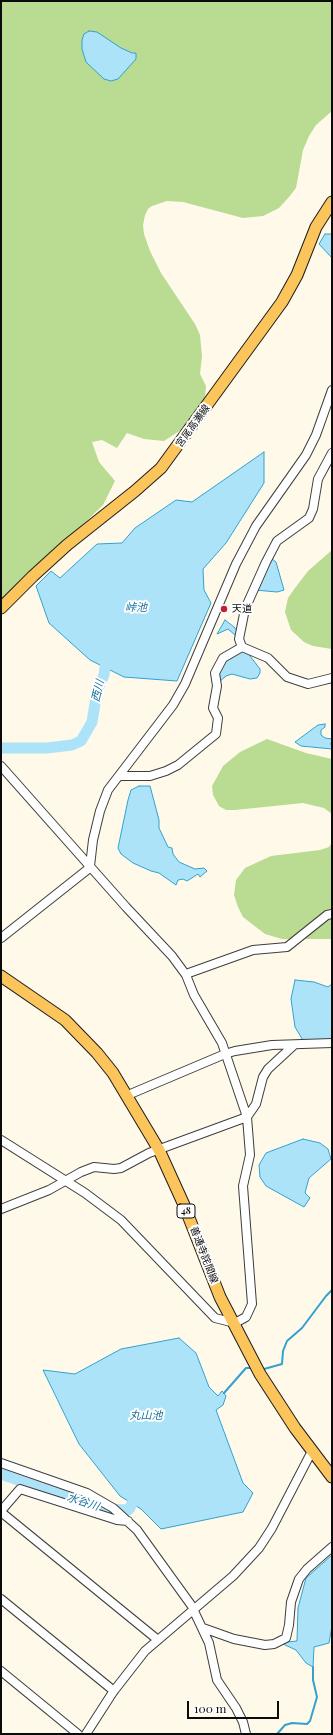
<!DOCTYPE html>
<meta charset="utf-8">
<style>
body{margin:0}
#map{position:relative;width:333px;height:1735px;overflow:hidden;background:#fff9e9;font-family:"Playfair Display",serif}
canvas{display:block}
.frame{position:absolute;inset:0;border:2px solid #0b0b0b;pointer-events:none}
.scale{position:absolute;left:187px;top:1701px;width:92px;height:18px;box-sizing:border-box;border:2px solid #0b0b0b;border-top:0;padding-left:5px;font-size:12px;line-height:14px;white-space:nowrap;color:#0b0b0b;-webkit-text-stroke:3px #fff;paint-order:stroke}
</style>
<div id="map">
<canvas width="333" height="1735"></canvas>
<div class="frame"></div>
<div class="scale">100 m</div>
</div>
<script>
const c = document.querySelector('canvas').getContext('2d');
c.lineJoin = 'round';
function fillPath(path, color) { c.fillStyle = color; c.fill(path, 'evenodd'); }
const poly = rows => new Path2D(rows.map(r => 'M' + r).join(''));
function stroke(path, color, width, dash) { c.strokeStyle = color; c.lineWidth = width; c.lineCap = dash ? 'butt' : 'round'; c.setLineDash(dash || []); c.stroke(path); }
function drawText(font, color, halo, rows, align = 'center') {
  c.font = font + ' "Playfair Display","Noto Sans JP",serif'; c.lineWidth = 4; c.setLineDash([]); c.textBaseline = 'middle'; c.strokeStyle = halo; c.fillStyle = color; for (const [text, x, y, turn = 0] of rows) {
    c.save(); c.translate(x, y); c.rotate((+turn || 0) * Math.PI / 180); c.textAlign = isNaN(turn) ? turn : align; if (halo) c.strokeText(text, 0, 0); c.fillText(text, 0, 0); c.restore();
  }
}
fillPath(poly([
 [1,1,332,1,332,111,316,125,309,136,303,150,296,188,289,197,279,208,263,216,243,218,183,202,167,201,152,206,148,209,145,215,143,225,144,234,150,251,161,273,195,324,200,335,202,356,200,374,206,386,205,397,187,426,164,441,144,439,127,433,117,448,102,440,92,442,99,462,115,481,103,505,1,604],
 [332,550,332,649,313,646,304,642,291,630,285,612,288,598,295,588,308,571],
 [267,739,306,753,332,759,332,814,324,808,303,803,235,810,226,810,219,806,213,795,212,786,223,766,240,752],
 [332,843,332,939,282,939,265,934,243,917,238,907,234,895,236,880,245,868,271,856,320,850,329,847]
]), '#badb92');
const water = poly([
 [89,31,97,32,121,48,132,53,136,53,136,59,118,79,111,81,104,79,86,62,82,49,82,40,84,34,89,31],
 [325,234,332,234,332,258,319,244,325,234],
 [264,452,264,483,226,543,203,569,204,590,211,603,177,681,124,677,90,660,49,623,36,586,51,571,60,578,97,544,122,543,135,528,176,500,192,502,264,452],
 [271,558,276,562,284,590,277,592,255,590,271,558],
 [225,620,234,627,239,633,238,635,235,635,228,629,217,634,225,620],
 [238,651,247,652,260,669,260,673,257,678,250,679,232,674,226,676,218,683,217,676,223,660,238,651],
 [325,724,325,727,321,730,321,735,325,738,332,739,331,744,332,749,301,746,295,742,318,725,325,724],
 [139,786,150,786,159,820,159,828,168,847,172,848,173,854,179,862,195,869,204,868,207,871,200,877,198,874,187,881,183,879,178,880,176,885,159,873,151,871,133,863,121,854,118,848,128,800,131,790,139,786],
 [295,980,314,982,328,987,332,984,332,1040,304,1042,295,1027,291,999,295,980],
 [303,1139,320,1143,328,1149,331,1159,309,1178,305,1193,310,1198,304,1207,266,1186,260,1177,259,1165,266,1153,303,1139],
 [179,1338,196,1353,209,1387,218,1396,222,1391,226,1396,223,1405,216,1410,243,1483,253,1493,243,1512,161,1529,141,1509,120,1496,79,1444,43,1370,75,1374,121,1349,179,1338],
 [332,1555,332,1626,329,1643,314,1647,313,1667,306,1663,296,1650,283,1644,287,1642,297,1641,298,1608,306,1578,332,1555]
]);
fillPath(water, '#ade3f8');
stroke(water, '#32a1d0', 1);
stroke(poly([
 [332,1249,332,1253],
 [264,1369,282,1364,283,1351,287,1341,302,1328,326,1296,332,1290],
 [224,1393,246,1368,252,1368],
 [277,1734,285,1725,292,1723,307,1724,310,1721,317,1697,313,1680,313,1667]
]), '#32a1d0', 2);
stroke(poly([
 [1,748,47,748,72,745,81,741,92,722,97,691,104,675,107,652],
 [1,1474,101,1509,128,1510,130,1508,138,1490]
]), '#ade3f8', 11);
const minor = poly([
 [332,453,318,479,313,509,309,518,277,541,266,562,245,609,239,639,242,647,268,658,287,677,308,684,332,678],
 [1,766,126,907,172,956,186,975,194,995,222,1043,247,1117,250,1155,243,1186,252,1304,246,1317,235,1323,215,1318,121,1220,85,1193,1,1140],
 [119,776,150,776,166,771,178,765,216,734,218,718,213,708,217,686,215,673,223,658,242,647],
 [1,938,87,870,90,866,93,840,100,811,108,790,173,705,185,684,236,564,256,526,306,455,316,435,332,390],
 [186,974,253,950,287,947,327,915,332,914],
 [128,1095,225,1054,235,1051,272,1045,332,1043],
 [1,1209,49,1190,81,1172,94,1167,114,1169,121,1168,149,1153,247,1117,256,1104,263,1077,268,1069,294,1045],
 [1,1463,87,1493,113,1508,137,1530,194,1609],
 [1,1511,20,1489,117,1520,128,1521],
 [1,1512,158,1640],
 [1,1599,114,1691],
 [193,1609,209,1643,217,1680,236,1708,243,1722,246,1734],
 [203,1628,234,1639,265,1645,274,1644,286,1638,289,1625,291,1602,299,1579,307,1569,332,1547],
 [1,1671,78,1734],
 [86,1734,113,1692,145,1651,233,1576,259,1548,272,1528,312,1451]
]);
const major = poly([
 [1,608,33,576,67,545,135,491,161,468,282,302,297,275,316,227,332,202],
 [1,976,65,1020,97,1053,113,1073,159,1150,184,1205,220,1297,260,1374,295,1428,332,1477]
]);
stroke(minor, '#3e3e3e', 10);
stroke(major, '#1c1c1c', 13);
stroke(minor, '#fff', 8);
stroke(major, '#fcc55c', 11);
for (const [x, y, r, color] of [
 [224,609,4,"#be2037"]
]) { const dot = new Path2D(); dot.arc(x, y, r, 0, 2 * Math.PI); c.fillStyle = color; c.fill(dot); stroke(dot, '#fff', 1.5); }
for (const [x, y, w] of [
 [186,1211,18]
]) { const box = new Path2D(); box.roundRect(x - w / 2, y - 7, w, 14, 3); c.fillStyle = '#fff'; c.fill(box); stroke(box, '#0b0b0b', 1); }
drawText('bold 9px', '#0b0b0b', null, [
 ["48",186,1211]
]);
drawText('10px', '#0b0b0b', '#fff', [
 ["宮尾高瀬線",193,426,-54],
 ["善通寺詫間線",204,1255,69]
]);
drawText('10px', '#0b0b0b', '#fff', [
 ["天道",232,609]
], 'left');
drawText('italic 11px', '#12709f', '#fff', [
 ["峠池",136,608],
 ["西川",98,691,-76],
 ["丸山池",146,1416],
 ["水谷川",83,1502,18]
]);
</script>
